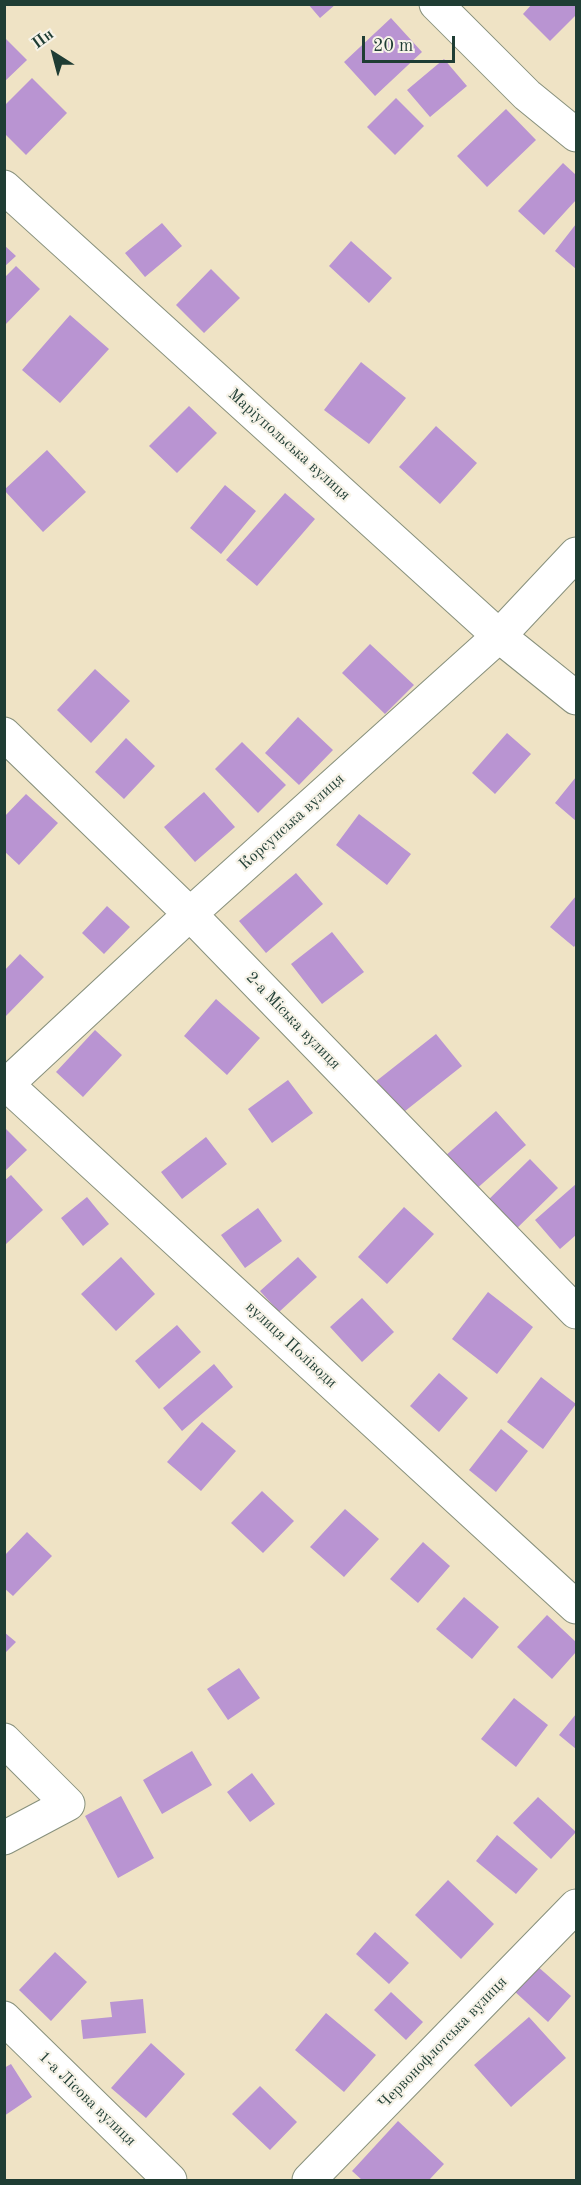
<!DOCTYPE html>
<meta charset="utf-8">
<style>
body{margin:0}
#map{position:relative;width:581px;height:2185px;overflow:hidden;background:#efe3c5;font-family:"Old Standard TT",serif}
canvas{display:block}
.frame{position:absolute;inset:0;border:6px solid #1f3d34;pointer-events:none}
.north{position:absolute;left:24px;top:24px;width:60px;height:60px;-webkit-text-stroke:4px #f7f3e8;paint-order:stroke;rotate:324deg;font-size:16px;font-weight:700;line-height:24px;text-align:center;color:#1f3d34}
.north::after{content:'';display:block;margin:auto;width:21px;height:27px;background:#1f3d34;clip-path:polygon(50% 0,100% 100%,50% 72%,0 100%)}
.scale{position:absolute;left:362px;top:36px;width:93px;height:27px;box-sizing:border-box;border:3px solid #1f3d34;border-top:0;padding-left:8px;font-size:18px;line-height:21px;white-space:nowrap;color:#1f3d34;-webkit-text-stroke:4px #f7f3e8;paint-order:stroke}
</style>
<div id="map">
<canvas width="581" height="2185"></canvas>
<div class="frame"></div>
<div class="north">Пн</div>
<div class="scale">20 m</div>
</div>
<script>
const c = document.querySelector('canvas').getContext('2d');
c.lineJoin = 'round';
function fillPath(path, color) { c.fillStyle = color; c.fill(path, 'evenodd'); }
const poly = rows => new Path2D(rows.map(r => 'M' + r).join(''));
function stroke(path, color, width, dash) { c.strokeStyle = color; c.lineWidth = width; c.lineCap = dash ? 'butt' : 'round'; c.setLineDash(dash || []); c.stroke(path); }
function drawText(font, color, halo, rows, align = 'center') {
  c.font = font + ' "Old Standard TT",serif'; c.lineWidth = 4.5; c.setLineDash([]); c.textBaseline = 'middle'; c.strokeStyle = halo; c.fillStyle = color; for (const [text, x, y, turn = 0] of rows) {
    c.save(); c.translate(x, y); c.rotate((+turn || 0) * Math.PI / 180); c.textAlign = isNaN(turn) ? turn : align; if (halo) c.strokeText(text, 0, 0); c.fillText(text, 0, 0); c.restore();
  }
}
fillPath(poly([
 [308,4,336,4,320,18],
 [532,4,576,4,576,15,550,41,523,14],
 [391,18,422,52,375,96,344,62],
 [4,37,27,60,4,82],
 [444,59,467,86,430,117,407,90],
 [32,78,67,113,26,155,4,133,4,106],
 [396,98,424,126,395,155,367,127],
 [506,109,536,140,487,187,457,156],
 [563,163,576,175,576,200,544,235,518,211],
 [162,223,182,246,145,277,125,253],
 [576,224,576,269,555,251],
 [351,241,392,278,369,303,329,266],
 [4,245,16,256,4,267],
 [16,266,40,289,4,326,4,278],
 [211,269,240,298,204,333,176,305],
 [70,315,109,349,60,403,22,370],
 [361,362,406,398,369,444,324,410],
 [189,406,217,433,177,473,149,446],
 [436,426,477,463,440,504,399,467],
 [47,450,86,492,43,532,4,490],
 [225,485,256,511,221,554,190,528],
 [285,493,315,519,257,586,226,560],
 [370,644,414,685,385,714,342,673],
 [95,669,130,701,91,743,57,710],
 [298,717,333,750,299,785,265,753],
 [507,733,531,754,495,794,472,773],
 [126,738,155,766,124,799,95,772],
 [242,742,286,785,258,813,215,769],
 [576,777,576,821,555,803],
 [204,792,235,827,195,862,164,827],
 [26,794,58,823,19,865,4,851,4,817],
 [359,814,411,854,387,885,336,845],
 [296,873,323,904,266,953,239,921],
 [576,896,576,944,574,947,550,927],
 [107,906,130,927,104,954,82,933],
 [332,932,364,972,322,1004,291,964],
 [20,954,44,977,4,1018,4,971],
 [216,999,260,1038,227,1075,184,1036],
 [95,1030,122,1055,83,1097,56,1072],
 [436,1034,462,1066,395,1119,370,1086],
 [288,1080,313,1113,272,1143,248,1109],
 [496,1111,526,1145,474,1191,444,1157],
 [4,1127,27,1150,4,1172],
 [206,1137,227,1164,182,1199,161,1172],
 [530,1159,558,1188,510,1235,482,1206],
 [11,1175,43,1210,6,1244,4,1181],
 [576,1184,576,1235,560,1249,535,1220],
 [87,1197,109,1224,83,1246,61,1218],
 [404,1207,434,1234,387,1284,358,1257],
 [258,1208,282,1241,245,1268,221,1235],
 [121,1257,155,1294,116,1331,81,1294],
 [298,1257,317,1277,279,1312,260,1291],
 [488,1292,533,1327,497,1374,452,1339],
 [362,1298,394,1332,362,1362,330,1327],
 [177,1325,201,1352,159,1389,135,1361],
 [214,1364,233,1387,182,1431,163,1408],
 [439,1373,468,1398,439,1432,410,1406],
 [541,1377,576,1404,543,1449,507,1422],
 [202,1422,236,1451,201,1491,167,1462],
 [501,1429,528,1451,496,1492,469,1470],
 [262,1491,294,1521,263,1553,231,1523],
 [345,1509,379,1539,344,1577,310,1547],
 [27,1532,52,1556,13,1596,4,1588,4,1556],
 [423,1542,450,1566,418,1603,390,1579],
 [464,1597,499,1627,472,1659,436,1629],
 [547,1615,576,1642,576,1652,552,1679,517,1647],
 [4,1632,16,1642,4,1654],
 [239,1668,260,1698,228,1720,207,1689],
 [514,1698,548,1725,516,1767,481,1739],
 [576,1714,576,1749,559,1735],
 [192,1751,212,1785,162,1814,143,1780],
 [252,1773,275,1804,250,1822,227,1792],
 [121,1796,154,1858,118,1878,85,1816],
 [538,1797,576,1832,551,1859,513,1823],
 [497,1835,538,1869,516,1894,476,1861],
 [448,1880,494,1924,461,1959,415,1915],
 [375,1932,409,1963,389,1984,356,1954],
 [55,1952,87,1982,51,2021,19,1990],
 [536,1965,571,1996,548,2022,513,1990],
 [391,1992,423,2022,406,2040,374,2010],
 [143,1999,146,2033,83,2039,81,2020,112,2017,110,2002],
 [326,2013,376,2055,344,2092,295,2050],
 [529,2017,566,2058,511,2107,474,2065],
 [151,2043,185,2074,146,2118,111,2088],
 [11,2064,32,2097,4,2116,4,2068],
 [260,2086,297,2122,270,2150,232,2114],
 [398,2121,444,2164,429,2180,362,2180,352,2171]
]), '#b994d2');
const street = poly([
 [436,4,527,95,576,135],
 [4,187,499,636,576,698],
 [4,734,190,914,576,1312],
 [4,1082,576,1607],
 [4,1087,190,914,499,636,576,554],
 [4,1740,68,1804,4,1838],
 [4,2018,170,2180],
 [309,2180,576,1906]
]);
stroke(street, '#87907c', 35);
stroke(street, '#fff', 33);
drawText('16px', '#1f3d34', '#f7f3e8', [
 ["Маріупольська вулиця",289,445,42],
 ["Корсунська вулиця",292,822,-42],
 ["2-а Міська вулиця",293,1021,46],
 ["вулиця Поліводи",291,1345,43],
 ["Червонофлотська вулиця",443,2043,-46],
 ["1-а Лісова вулиця",87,2099,44]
]);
</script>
